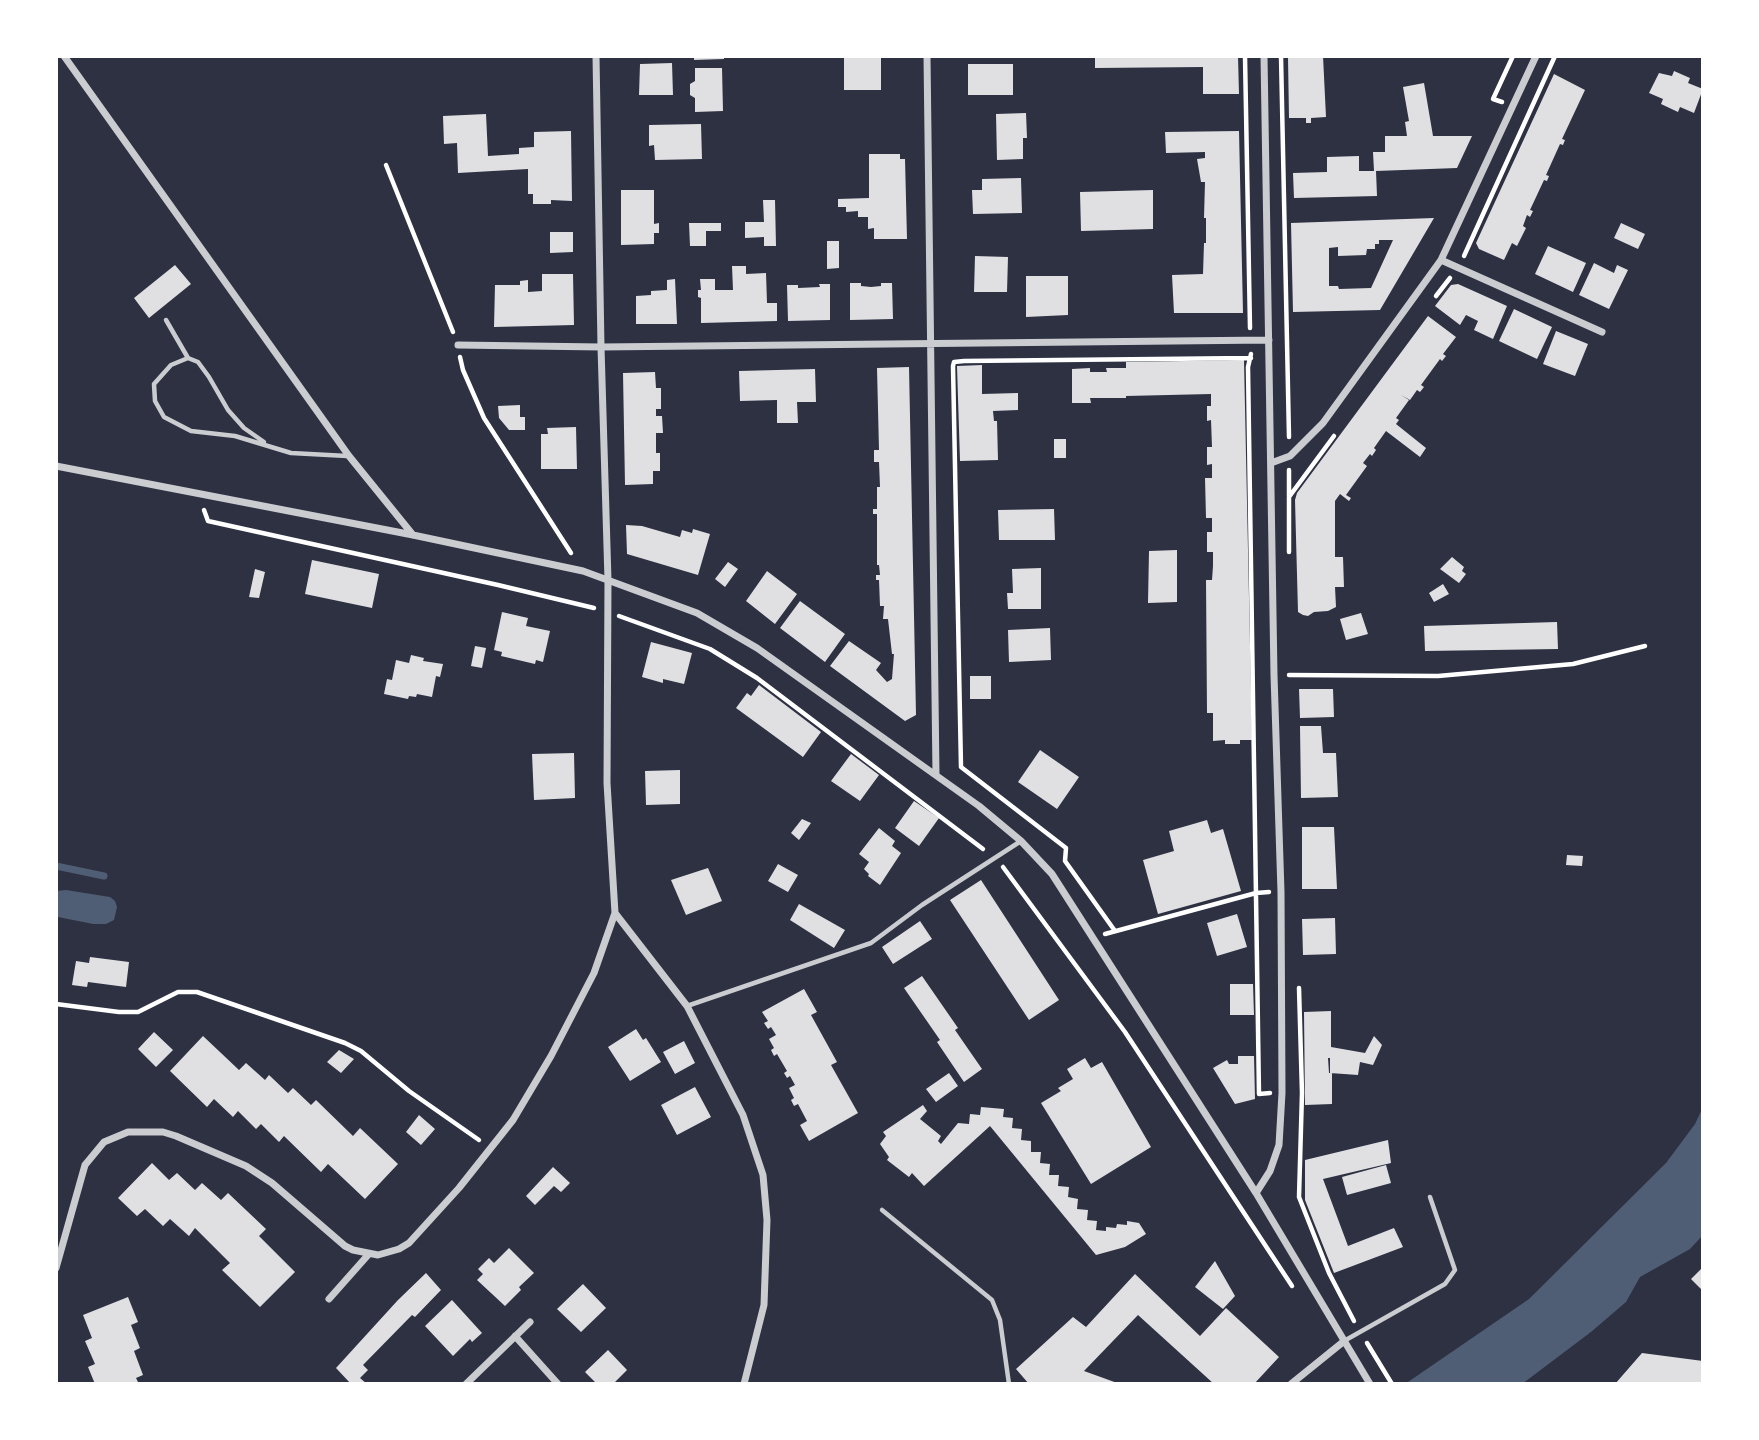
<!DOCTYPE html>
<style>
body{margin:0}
#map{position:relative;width:1759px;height:1440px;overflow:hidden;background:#2d3142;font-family:Signika,sans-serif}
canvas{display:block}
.frame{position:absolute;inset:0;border:58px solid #fff;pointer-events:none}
</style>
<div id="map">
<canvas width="1759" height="1440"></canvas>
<div class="frame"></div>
</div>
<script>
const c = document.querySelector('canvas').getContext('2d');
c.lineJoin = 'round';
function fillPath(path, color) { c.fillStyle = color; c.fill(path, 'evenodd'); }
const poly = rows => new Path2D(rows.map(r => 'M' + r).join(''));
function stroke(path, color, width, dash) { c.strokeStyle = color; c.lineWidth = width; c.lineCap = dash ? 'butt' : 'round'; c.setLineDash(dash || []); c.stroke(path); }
fillPath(poly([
 [66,890,110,897,115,901,117,907,114,920,106,924,93,924,58,917,56,915,56,891],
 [1703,1107,1703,1235,1690,1249,1640,1277,1626,1302,1591,1332,1522,1384,1405,1384,1529,1299,1666,1163,1695,1124]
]), '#4f5d75');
stroke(poly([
 [56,866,104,876]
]), '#4f5d75', 7);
fillPath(poly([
 [694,56,724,56,724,59,694,60],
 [844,56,881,56,881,90,844,90],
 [1095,56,1238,56,1239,94,1203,94,1203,67,1095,68],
 [1316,56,1323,56,1326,117,1311,118,1311,123,1306,123,1306,118,1289,118,1288,58],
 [672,63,673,95,639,95,640,64],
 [968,64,1013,64,1013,95,968,95],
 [695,68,722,68,723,111,695,112,695,98,690,95,690,84,695,81],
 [1674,71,1690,78,1688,83,1703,89,1694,113,1680,107,1678,112,1661,104,1663,99,1649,93,1659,73,1672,76],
 [1554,74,1585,90,1562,139,1565,140,1563,145,1560,144,1546,175,1549,176,1547,181,1544,180,1530,210,1533,211,1530,217,1527,215,1523,226,1526,228,1517,246,1512,243,1504,260,1479,249,1476,243],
 [1424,83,1433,136,1472,136,1457,168,1376,171,1377,196,1294,198,1293,173,1327,172,1327,157,1359,156,1359,171,1374,171,1373,152,1385,152,1385,136,1407,136,1405,122,1409,121,1403,87],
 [1026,113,1027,138,1023,138,1023,159,997,160,996,114],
 [486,114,488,156,519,154,519,148,534,147,534,132,571,131,572,201,551,200,551,204,533,204,533,194,528,194,528,169,458,173,457,143,444,144,443,116],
 [701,124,702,159,655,160,654,145,649,146,649,125],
 [1239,131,1243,313,1174,313,1172,275,1203,274,1204,243,1206,243,1206,218,1204,218,1205,182,1201,182,1197,159,1205,158,1205,152,1166,153,1165,132],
 [869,154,900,154,900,159,905,159,907,239,874,239,874,228,868,229,868,217,858,217,858,211,846,212,846,207,838,207,838,199,869,198],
 [1021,178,1022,213,973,214,972,190,982,190,982,179],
 [621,190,654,190,654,224,659,223,659,233,654,233,654,244,621,245],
 [1153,190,1153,229,1081,231,1080,192],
 [763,200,775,200,776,246,764,246,764,237,745,238,745,222,764,222],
 [1434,218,1380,310,1293,312,1291,223],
 [1379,240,1393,240,1371,288,1339,289,1338,286,1329,286,1329,248,1338,247,1338,256,1366,255,1367,249,1375,249,1375,244,1379,244],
 [689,223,721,223,721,231,706,231,706,246,690,246],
 [1621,223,1645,234,1638,249,1614,238],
 [550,232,573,232,573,252,550,253],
 [827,241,839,241,839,268,827,269],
 [1548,246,1586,263,1573,292,1535,274],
 [975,256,1008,257,1007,292,974,292],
 [1594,263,1614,273,1617,265,1628,270,1609,309,1579,295],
 [175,265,191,284,149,318,134,298],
 [732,266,746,266,746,274,766,273,767,303,777,303,777,321,701,323,701,298,698,297,698,290,701,290,700,279,715,279,715,290,733,290],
 [542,274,573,274,574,325,494,327,495,285,520,285,520,281,528,280,528,292,542,291],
 [1026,276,1068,276,1068,315,1026,317],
 [675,279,677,324,636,324,636,296,651,295,651,291,667,290,667,280],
 [850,283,861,283,861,286,871,287,881,286,881,283,892,283,893,319,850,320],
 [819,284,830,284,830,320,788,321,787,285,798,285,798,288,820,287],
 [1458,284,1507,306,1493,339,1474,330,1478,321,1466,315,1460,325,1435,306,1451,285],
 [1514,309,1552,327,1537,359,1499,341],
 [1428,316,1456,337,1443,354,1446,356,1442,361,1440,359,1421,385,1424,387,1420,392,1417,390,1410,400,1401,395,1409,400,1396,418,1399,420,1396,424,1426,448,1420,457,1386,431,1374,448,1376,450,1372,456,1370,454,1363,463,1367,466,1346,495,1351,498,1349,501,1340,494,1335,501,1335,557,1343,557,1344,587,1335,587,1336,607,1328,611,1314,612,1308,616,1303,615,1298,612,1295,500,1297,493],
 [1556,331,1588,344,1575,376,1543,364],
 [1244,360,1252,740,1240,740,1240,744,1225,744,1225,740,1213,741,1213,713,1207,713,1206,580,1212,580,1213,566,1213,552,1207,552,1207,532,1212,532,1212,518,1206,518,1205,478,1212,478,1212,464,1207,465,1207,447,1212,447,1211,420,1207,421,1207,406,1211,406,1211,394,1126,396,1126,398,1090,398,1091,403,1072,403,1072,369,1090,368,1090,372,1107,372,1106,368,1126,368,1126,362],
 [982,365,982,394,1018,393,1018,410,993,411,994,421,997,421,998,460,960,461,957,366],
 [909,367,916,715,905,721,830,666,849,641,881,663,876,670,887,682,892,679,894,654,892,654,888,619,883,619,884,606,880,606,879,580,876,580,876,575,880,575,879,565,877,565,877,514,873,514,873,509,877,509,877,487,880,487,879,462,874,462,874,450,879,450,877,368],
 [815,369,816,402,797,402,798,423,777,423,777,400,740,401,739,371],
 [655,372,656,388,661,388,661,409,656,409,656,416,662,416,663,433,656,433,656,453,660,453,660,471,653,471,653,484,625,485,623,373],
 [520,405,520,417,525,417,525,430,509,430,499,418,498,406],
 [576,427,577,469,541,469,541,434,548,434,547,428],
 [1054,439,1066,439,1066,458,1054,458],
 [1054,509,1055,540,999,540,998,510],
 [626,525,642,526,680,537,682,530,692,533,693,529,710,534,698,575,627,554],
 [1177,550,1177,602,1148,603,1149,551],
 [1452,557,1464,567,1462,571,1466,574,1459,583,1440,569],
 [312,560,379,574,372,608,305,594],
 [728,562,738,569,725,587,715,579],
 [1041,568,1041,609,1008,609,1007,593,1013,593,1012,569],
 [255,569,265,572,259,598,249,597],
 [767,571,797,594,775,624,746,601],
 [1443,584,1449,594,1434,602,1429,593],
 [800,601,845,634,825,662,780,628],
 [502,612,528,618,526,626,550,631,543,662,536,660,535,664,501,656,502,652,494,650],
 [1361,613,1368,634,1346,640,1340,619],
 [1557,622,1558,649,1425,651,1424,626],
 [1050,628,1051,660,1009,662,1008,630],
 [651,642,692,653,684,684,663,679,663,683,642,677],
 [475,646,486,648,482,668,471,666],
 [411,655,424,658,423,661,443,664,440,677,436,676,432,697,417,694,416,697,409,696,408,699,384,694,387,679,392,680,396,660,409,663],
 [970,676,991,676,991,699,970,699],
 [759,685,821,732,803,757,736,708,747,693,751,696],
 [1299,689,1333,689,1334,717,1300,718],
 [1300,726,1321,726,1323,753,1336,753,1338,797,1301,798],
 [1040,750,1079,777,1057,809,1018,782],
 [574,753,575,798,534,800,532,754],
 [851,754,879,775,860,801,831,781],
 [680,770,680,804,646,805,645,771],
 [914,801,939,818,919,846,895,828],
 [802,819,811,823,799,840,791,833],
 [1207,820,1211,833,1223,829,1241,891,1158,914,1143,860,1174,851,1169,831],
 [1302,827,1334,827,1337,889,1302,889],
 [879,828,895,841,892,846,901,853,880,885,868,876,869,874,864,869,869,862,859,854],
 [1567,855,1583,856,1582,866,1566,865],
 [778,864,798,875,788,892,768,881],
 [708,868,722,901,686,915,671,880],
 [981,880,1059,1000,1029,1020,950,900],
 [799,904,845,930,834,948,790,920],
 [1237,914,1247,947,1217,956,1207,923],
 [1335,918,1336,954,1303,955,1302,919],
 [920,921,932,939,893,964,882,947],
 [90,957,129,962,126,987,88,982,87,987,72,985,76,961,89,963],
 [922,976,958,1028,955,1030,982,1069,964,1082,937,1042,940,1040,904,988],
 [1230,984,1253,984,1254,1015,1230,1015],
 [804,989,817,1012,811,1015,837,1062,831,1065,858,1113,809,1141,800,1125,807,1121,798,1104,794,1106,791,1100,794,1098,789,1088,795,1085,790,1076,787,1078,784,1073,787,1071,777,1054,774,1056,771,1050,774,1048,769,1039,776,1035,771,1027,768,1029,764,1023,768,1021,762,1012],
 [1331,1011,1331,1047,1365,1053,1374,1036,1382,1045,1373,1065,1360,1062,1358,1075,1330,1073,1330,1058,1328,1058,1329,1073,1332,1073,1332,1104,1305,1105,1304,1012],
 [636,1029,643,1040,646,1038,661,1062,630,1081,608,1047],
 [154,1032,173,1050,156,1067,138,1049],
 [203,1036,239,1070,246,1063,265,1080,269,1075,288,1093,293,1088,311,1105,316,1100,353,1136,360,1128,398,1164,365,1199,328,1164,321,1172,284,1136,279,1142,261,1124,256,1129,238,1111,233,1117,214,1099,207,1107,170,1071],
 [684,1041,695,1063,675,1074,663,1052],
 [339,1050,354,1059,341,1073,327,1062],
 [1238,1056,1254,1056,1255,1099,1235,1104,1213,1068,1227,1060,1229,1064,1238,1064],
 [1085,1058,1091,1068,1102,1062,1151,1147,1091,1184,1041,1103,1061,1091,1058,1088,1073,1079,1067,1069],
 [949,1073,958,1086,936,1102,926,1089],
 [695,1087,711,1117,677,1135,661,1105],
 [923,1105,927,1111,920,1119,941,1136,938,1141,941,1144,958,1123,969,1124,970,1114,980,1115,981,1107,1004,1109,1003,1117,1013,1118,1012,1128,1022,1129,1021,1140,1031,1141,1031,1152,1041,1152,1040,1163,1050,1164,1049,1175,1059,1175,1058,1186,1069,1187,1068,1197,1078,1199,1077,1209,1088,1210,1087,1220,1097,1221,1096,1230,1106,1231,1106,1227,1116,1228,1117,1224,1127,1225,1127,1221,1139,1223,1146,1234,1125,1247,1096,1255,990,1126,924,1186,912,1173,909,1177,887,1160,889,1157,880,1144,886,1136,883,1132],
 [419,1115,435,1129,421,1145,406,1132],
 [1388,1140,1391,1163,1323,1179,1348,1246,1394,1228,1403,1247,1334,1273,1305,1200,1305,1160],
 [152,1163,169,1180,177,1173,195,1190,202,1183,221,1200,228,1193,266,1229,259,1236,295,1272,260,1307,222,1270,230,1263,195,1228,189,1236,170,1219,163,1226,145,1209,137,1216,118,1198],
 [1386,1165,1391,1183,1347,1195,1342,1177],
 [553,1167,570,1183,561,1192,554,1186,535,1205,526,1196],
 [509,1248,534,1273,519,1287,521,1290,505,1306,477,1280,483,1274,478,1269,489,1258,494,1263],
 [1215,1261,1235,1296,1223,1309,1195,1287],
 [1703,1267,1703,1291,1691,1279],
 [426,1273,441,1290,415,1317,412,1315,363,1365,368,1370,360,1378,367,1384,351,1384,336,1368,398,1300],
 [1135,1274,1200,1336,1226,1308,1279,1357,1254,1384,1214,1384,1138,1315,1084,1371,1120,1384,1029,1384,1016,1369,1073,1317,1086,1327],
 [583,1284,606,1308,581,1332,557,1309],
 [128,1297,138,1322,131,1325,140,1348,134,1351,143,1375,136,1378,139,1384,95,1384,88,1367,95,1364,85,1341,92,1338,83,1315],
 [452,1300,482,1333,472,1342,470,1339,453,1356,425,1326],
 [608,1350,627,1370,613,1384,597,1384,585,1372],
 [1642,1353,1703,1361,1703,1384,1615,1384]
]), '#e0e0e3');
stroke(poly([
 [1245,56,1250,328],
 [1281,56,1289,437],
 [1502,102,1493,99,1513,56],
 [386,165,453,332],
 [1464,256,1555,56],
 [1436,296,1450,278],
 [1251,354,1248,367,1259,1094,1270,1093],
 [460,357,463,370,484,418,571,553],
 [1289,496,1289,470],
 [204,510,208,521,498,585,594,608],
 [1289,552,1289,497,1334,436],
 [619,616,710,649,757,678,983,849],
 [1289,675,1438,676,1573,664,1645,646],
 [1003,867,1125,1032,1292,1286],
 [1115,931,1065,861,1066,848,961,767,953,366,954,362,964,361,1251,358],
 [1105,934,1256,893,1269,892],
 [1299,988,1302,1093,1299,1197,1329,1273,1354,1321],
 [56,1004,119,1012,138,1012,178,992,197,992,345,1043,361,1051,409,1091,479,1140],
 [1367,1343,1392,1384]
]), '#fff', 4.5);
stroke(poly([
 [166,320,188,358,198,362,209,377,228,410,244,428,264,442],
 [188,358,171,365,154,384,155,401,164,417,191,431,235,436,291,453,347,456],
 [687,1006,871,943,922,905,1021,841],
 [882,1210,992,1300,1000,1320,1009,1384],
 [1344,1341,1445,1284,1455,1270,1430,1197]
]), '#caccd0', 4.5);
stroke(poly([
 [64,56,349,456,413,535],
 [927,56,936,775],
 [1441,260,1602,332],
 [458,345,601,347,1269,340],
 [1271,463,1290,456,1323,423,1441,260,1536,56],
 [56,466,413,535,583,571,697,613,757,648,979,806,1021,841,1052,874,1256,1193,1370,1384],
 [615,913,687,1006,743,1115,763,1175,767,1220,764,1305,744,1384],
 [1256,1193,1270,1171,1279,1145,1282,1093,1281,892,1274,675,1264,56],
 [56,1268,85,1165,104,1142,128,1132,163,1132,176,1136,246,1166,272,1183,345,1246,353,1250,378,1255,399,1249,409,1243,459,1188,513,1120,551,1056,594,973,615,913,607,783,608,580,601,347,596,56],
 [329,1299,368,1255],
 [515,1336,558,1384],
 [466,1384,530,1322],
 [1291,1384,1343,1342]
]), '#caccd0', 7);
</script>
